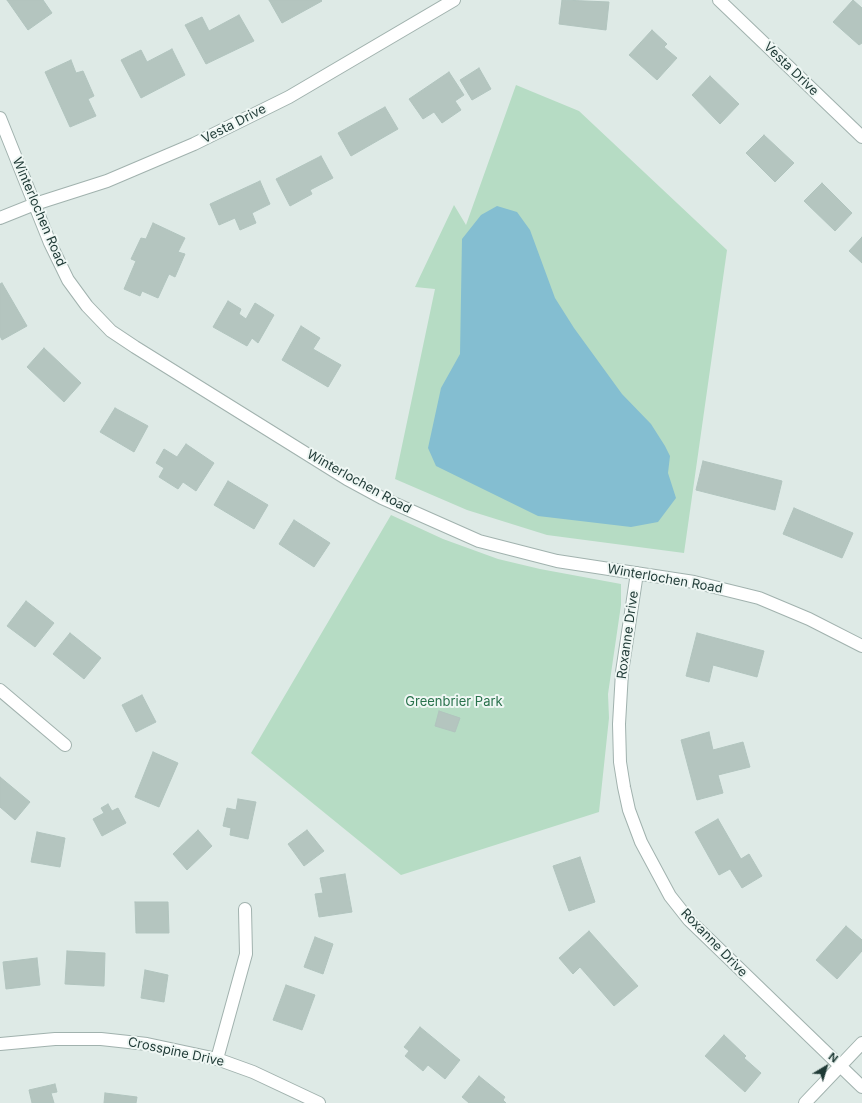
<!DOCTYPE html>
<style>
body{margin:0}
#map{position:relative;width:862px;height:1103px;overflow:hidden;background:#deeae6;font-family:Inter,sans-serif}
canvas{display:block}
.north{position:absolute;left:806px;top:1047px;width:40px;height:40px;-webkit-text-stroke:3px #eff7f4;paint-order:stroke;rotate:38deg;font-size:11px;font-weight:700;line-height:16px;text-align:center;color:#1f3a36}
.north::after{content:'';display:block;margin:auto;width:14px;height:18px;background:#1f3a36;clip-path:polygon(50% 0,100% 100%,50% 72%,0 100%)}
</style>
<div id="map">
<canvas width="862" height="1103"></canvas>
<div class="north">N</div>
</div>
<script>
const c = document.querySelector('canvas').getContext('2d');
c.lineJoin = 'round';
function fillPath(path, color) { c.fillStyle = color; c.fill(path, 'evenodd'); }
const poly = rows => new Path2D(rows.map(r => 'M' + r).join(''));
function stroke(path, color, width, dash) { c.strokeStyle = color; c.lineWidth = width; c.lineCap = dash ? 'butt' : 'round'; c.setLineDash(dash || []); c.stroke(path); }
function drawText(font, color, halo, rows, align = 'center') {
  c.font = font + ' Inter,sans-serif'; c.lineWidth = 4; c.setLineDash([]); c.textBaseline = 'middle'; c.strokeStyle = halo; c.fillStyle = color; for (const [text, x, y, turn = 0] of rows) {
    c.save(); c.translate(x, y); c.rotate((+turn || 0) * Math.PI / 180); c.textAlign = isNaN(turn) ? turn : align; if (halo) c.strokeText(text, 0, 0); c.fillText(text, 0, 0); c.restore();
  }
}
fillPath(poly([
 [516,85,579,111,727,250,684,553,547,535,467,510,395,479,435,289,415,287,454,205,466,225],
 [391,515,443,539,498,559,540,569,621,584,621,605,608,694,609,718,599,812,401,875,251,753]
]), '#b6dcc4');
fillPath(poly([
 [497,206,517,212,530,230,555,298,574,328,622,394,651,424,665,446,670,456,668,473,676,498,658,522,631,527,538,516,436,466,428,448,441,388,460,354,462,239,481,215]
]), '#84bed1');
const building = poly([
 [7,0,43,0,52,13,28,30,7,0],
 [269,0,321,0,322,1,282,23,269,0],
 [562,0,609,2,606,30,559,24,562,0],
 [853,0,862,8,862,43,859,45,833,22,853,0],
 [239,15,254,41,206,64,185,25,202,17,209,31,239,15],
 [652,30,667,44,664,47,677,58,657,80,629,55,652,30],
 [172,49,185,75,141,98,121,60,141,50,147,62,172,49],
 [71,60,76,73,83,71,94,96,88,99,96,116,70,127,45,72,71,60],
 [479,68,491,89,472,100,460,80,479,68],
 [449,72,464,95,455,101,461,110,442,123,434,112,423,119,409,99,449,72],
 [710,76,739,104,720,124,692,95,710,76],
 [385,107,398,129,351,156,338,133,385,107],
 [764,135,794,163,775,182,746,153,764,135],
 [321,156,333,178,310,190,312,194,290,206,276,179,321,156],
 [260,181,270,204,252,213,256,223,240,230,235,218,219,225,210,204,260,181],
 [822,183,852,213,835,231,804,201,822,183],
 [153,223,185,238,178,252,185,254,175,277,169,274,158,298,142,291,140,296,124,289,136,261,131,259,141,238,146,239,153,223],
 [862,237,862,263,849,251,862,237],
 [2,283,27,326,2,340,0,336,0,284,2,283],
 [228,301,241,309,239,314,246,319,255,303,274,315,258,343,252,338,247,346,213,327,228,301],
 [301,326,320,338,313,349,341,365,328,387,282,360,301,326],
 [44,348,81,383,64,402,27,367,44,348],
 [115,408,148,426,134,452,100,432,115,408],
 [186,444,214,463,196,491,183,482,178,489,159,477,164,468,156,463,164,449,177,457,186,444],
 [703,461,782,481,775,510,696,490,703,461],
 [228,481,268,505,254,529,214,505,228,481],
 [794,508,853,533,842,558,783,534,794,508],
 [294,520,330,543,314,567,279,544,294,520],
 [26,601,54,623,35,647,7,626,26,601],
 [70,633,101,658,84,679,53,654,70,633],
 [697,633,764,651,757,677,713,665,709,682,686,676,697,633],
 [142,695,156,722,136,732,122,705,142,695],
 [439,711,460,718,455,732,435,726,439,711],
 [709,732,713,750,743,742,750,767,718,775,723,793,697,800,681,740,709,732],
 [153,752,178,763,159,807,135,797,153,752],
 [0,777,30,802,15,820,0,807,0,777],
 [238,799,256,802,248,839,230,835,231,828,223,826,227,808,236,810,238,799],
 [108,804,112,811,118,808,126,823,102,836,93,819,104,813,101,808,108,804],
 [718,819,741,859,749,854,762,876,742,888,730,869,719,875,695,832,718,819],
 [198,830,212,846,187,870,173,854,198,830],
 [307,830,324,851,304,866,288,844,307,830],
 [37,832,65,838,60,867,31,862,37,832],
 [580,857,595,902,569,911,553,866,580,857],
 [345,874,352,912,319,917,315,894,323,893,320,878,345,874],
 [135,902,168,902,169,933,136,933,135,902],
 [846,926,862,940,862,951,837,979,816,960,846,926],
 [589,931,638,986,614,1006,580,967,573,974,559,958,589,931],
 [315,937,333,944,323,974,304,967,315,937],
 [67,951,105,953,104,986,65,984,67,951],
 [37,958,40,985,6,989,3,962,37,958],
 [145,970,168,975,164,1002,141,998,145,970],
 [286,985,315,995,302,1030,273,1020,286,985],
 [420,1027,460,1060,445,1079,428,1065,423,1071,405,1056,409,1051,404,1047,420,1027],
 [724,1035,746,1056,744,1058,761,1073,745,1092,705,1056,724,1035],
 [479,1076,505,1097,503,1100,506,1103,469,1103,462,1097,479,1076],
 [55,1084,57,1092,51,1093,54,1103,32,1103,29,1090,55,1084],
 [105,1093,137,1097,136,1103,104,1103,105,1093]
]);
fillPath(building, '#b4c5bf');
stroke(building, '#b1c4be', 1);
const minor = poly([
 [719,0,862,137],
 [0,118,50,243,68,280,87,306,111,331,135,347,347,479,382,498,479,541,557,561,694,582,759,598,809,619,862,646],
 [0,218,35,204,107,181,194,144,289,97,454,0],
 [637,573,622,672,619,724,620,762,624,787,629,810,641,842,670,896,689,920,862,1087],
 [0,690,65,745],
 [0,1044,55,1039,101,1039,147,1044,217,1059,253,1072,319,1103],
 [217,1059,246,954,245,909],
 [805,1103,862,1043]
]);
stroke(minor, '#a1b2ae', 14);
stroke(minor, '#fff', 12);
drawText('13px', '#1f3a36', '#eff7f4', [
 ["Vesta Drive",791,69,44],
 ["Vesta Drive",234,124,-27],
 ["Winterlochen Road",39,212,67],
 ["Winterlochen Road",359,482,29],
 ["Winterlochen Road",665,579,10],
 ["Roxanne Drive",628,635,-82],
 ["Roxanne Drive",714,943,46],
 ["Crosspine Drive",176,1052,12]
]);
drawText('13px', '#29724c', '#eff7f4', [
 ["Greenbrier Park",454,702]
]);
</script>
